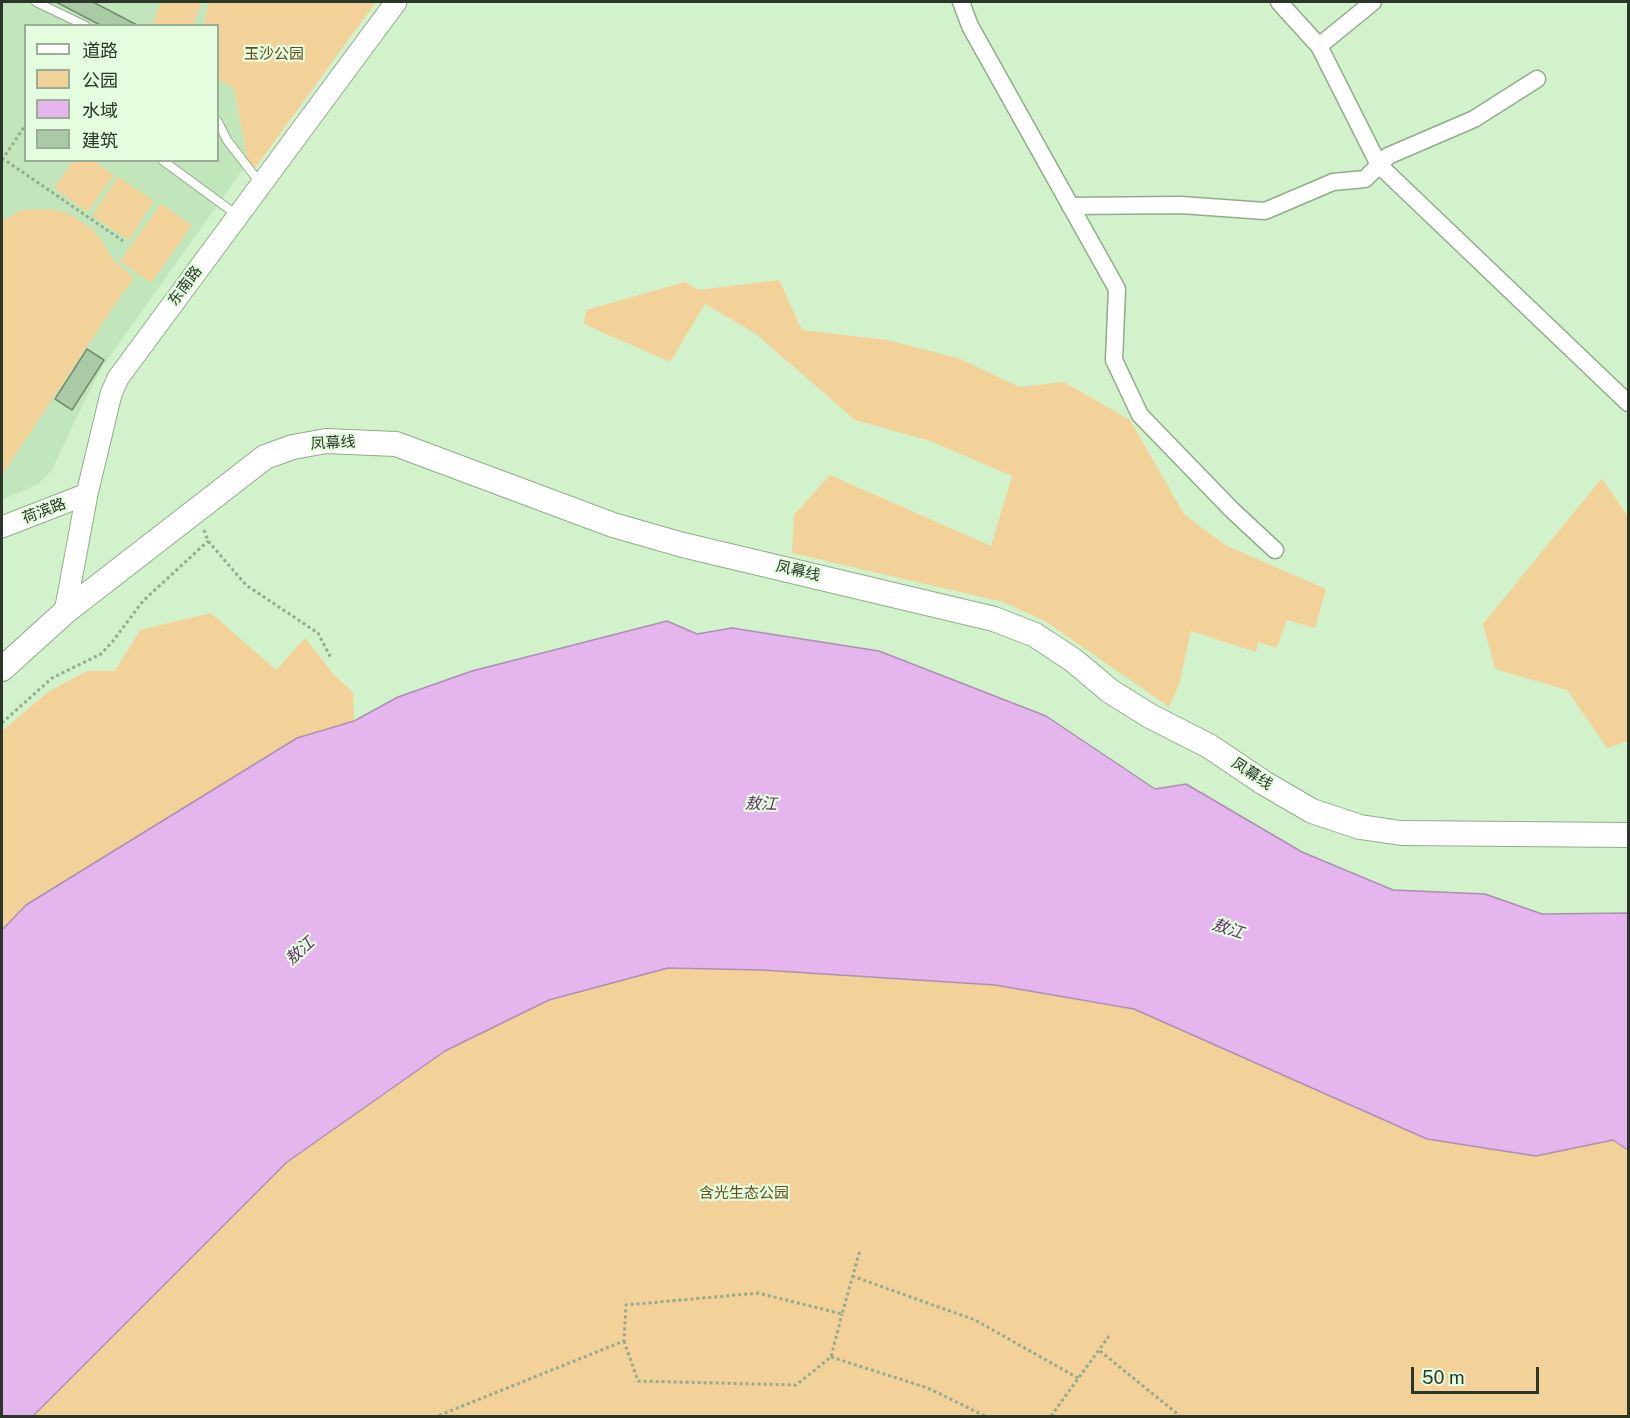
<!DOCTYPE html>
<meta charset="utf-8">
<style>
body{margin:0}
#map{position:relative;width:1630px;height:1418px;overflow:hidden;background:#d2f2cc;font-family:"Public Sans","Noto Sans SC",sans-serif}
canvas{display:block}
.frame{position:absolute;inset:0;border:3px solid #2a3728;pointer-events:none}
.legend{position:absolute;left:24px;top:24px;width:195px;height:138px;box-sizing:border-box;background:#e3fdde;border:2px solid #99ae95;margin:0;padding:8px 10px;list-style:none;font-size:18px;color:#2a3728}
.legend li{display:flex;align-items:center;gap:12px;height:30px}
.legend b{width:30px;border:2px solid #99ae95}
.scale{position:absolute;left:1411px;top:1367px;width:128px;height:27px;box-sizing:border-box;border:3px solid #2a3728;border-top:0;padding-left:8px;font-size:18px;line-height:21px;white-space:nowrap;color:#2a3728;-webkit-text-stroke:4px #e3fdde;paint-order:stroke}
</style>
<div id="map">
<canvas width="1630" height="1418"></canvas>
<div class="frame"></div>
<ul class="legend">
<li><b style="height:8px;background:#fff"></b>道路</li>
<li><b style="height:16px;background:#f3d299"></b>公园</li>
<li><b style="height:16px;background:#e4b6ed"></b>水域</li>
<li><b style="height:16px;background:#aacaa5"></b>建筑</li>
</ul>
<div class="scale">50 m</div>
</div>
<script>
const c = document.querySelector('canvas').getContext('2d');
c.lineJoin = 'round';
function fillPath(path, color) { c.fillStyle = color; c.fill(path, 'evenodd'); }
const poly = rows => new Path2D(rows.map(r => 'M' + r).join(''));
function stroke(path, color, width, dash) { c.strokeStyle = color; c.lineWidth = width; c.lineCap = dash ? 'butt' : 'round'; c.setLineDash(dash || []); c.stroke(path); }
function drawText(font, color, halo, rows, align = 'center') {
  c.font = font + ' "Public Sans","Noto Sans SC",sans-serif'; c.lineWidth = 4.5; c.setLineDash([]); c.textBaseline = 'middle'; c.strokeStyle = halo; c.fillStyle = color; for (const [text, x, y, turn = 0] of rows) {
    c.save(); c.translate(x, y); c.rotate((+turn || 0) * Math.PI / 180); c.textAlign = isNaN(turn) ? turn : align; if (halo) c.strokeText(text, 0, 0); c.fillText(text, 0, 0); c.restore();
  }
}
fillPath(poly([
 [2,2,209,2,203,25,26,26,26,160,218,160,218,79,234,89,248,162,103,366,83,404,52,470,38,484,2,500]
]), '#c2e6bb');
fillPath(poly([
 [161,2,202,2,193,25,152,25],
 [209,2,376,2,255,168,248,162,234,89,218,79,218,26,203,26],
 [73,161,94,161,114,175,87,212,54,188],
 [118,177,154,201,129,240,92,216],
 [161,204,192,225,151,283,120,261],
 [51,209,70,214,93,230,102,241,113,260,134,278,119,298,2,475,2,221,22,210],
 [779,280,802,330,887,340,961,359,1019,387,1064,382,1130,420,1184,514,1225,545,1326,589,1315,628,1287,620,1277,648,1258,642,1256,652,1191,631,1179,685,1169,707,1045,621,1003,602,792,553,794,515,830,475,991,546,1012,476,930,441,855,420,756,334,705,304,670,362,584,324,586,310,685,282,698,290],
 [1602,478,1628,517,1628,741,1607,748,1567,690,1495,669,1483,624],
 [211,613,276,670,305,638,334,675,353,692,354,721,296,738,26,905,2,930,2,731,48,692,87,671,115,671,140,630],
 [668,968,762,970,995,985,1134,1009,1427,1139,1535,1156,1613,1140,1628,1150,1628,1416,33,1416,287,1162,445,1051,549,1000]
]), '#f3d299');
const water = poly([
 [667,621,697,634,732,628,879,651,1046,716,1155,789,1186,784,1302,852,1393,890,1485,894,1542,914,1628,913,1628,1150,1613,1140,1536,1156,1427,1139,1134,1009,995,985,762,970,668,968,549,1000,445,1051,287,1162,33,1416,2,1416,2,930,26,905,297,738,354,721,398,697,472,671,667,621]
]);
fillPath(water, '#e4b6ed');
stroke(water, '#ac90b2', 1.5);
const building = poly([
 [56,2,93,2,139,26,102,26,56,2],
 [87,349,104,360,72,410,55,399,87,349]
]);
fillPath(building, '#aacaa5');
stroke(building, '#728f6d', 1.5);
const service = poly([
 [36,2,86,26],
 [218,122,227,140,260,183],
 [162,160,237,215]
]);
const minor = poly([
 [961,2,970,26,1117,289,1114,360,1140,415,1232,510,1275,550],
 [1279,2,1319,46,1379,165,1628,403],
 [1319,46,1373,2],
 [1070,206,1181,205,1265,211,1333,182,1365,179,1388,156,1474,119,1537,79]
]);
const tertiary = poly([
 [2,527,87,494],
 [65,612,87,494,111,394,118,378,396,2]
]);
const secondary = poly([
 [2,669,65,612,265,457,293,447,326,441,396,444,613,525,683,545,994,619,1035,635,1073,660,1110,691,1150,716,1209,746,1264,783,1312,811,1360,827,1401,833,1628,835]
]);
stroke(service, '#8fad89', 10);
stroke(minor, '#8fad89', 19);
stroke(tertiary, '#8fad89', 23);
stroke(secondary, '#8fad89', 26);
stroke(poly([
 [2,158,123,241],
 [2,160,26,124],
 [204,530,208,541,246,585,318,633,331,658],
 [2,723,52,678,101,654,113,641,143,601,208,541],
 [852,1276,975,1320,1078,1378],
 [624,1341,638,1381,796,1385,831,1357,842,1314],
 [1100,1351,1180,1416],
 [831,1357,928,1388,985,1416],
 [440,1416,440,1415,624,1341,626,1305,758,1293,842,1314,860,1250],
 [1051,1416,1109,1336]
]), '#93ab8e', 3, [3, 3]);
stroke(service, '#fff', 8);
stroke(minor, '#fff', 16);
stroke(tertiary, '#fff', 21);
stroke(secondary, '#fff', 24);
drawText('15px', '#654c1d', '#e3fdde', [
 ["玉沙公园",274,54],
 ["含光生态公园",744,1193]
]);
drawText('15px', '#2a3728', '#e3fdde', [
 ["东南路",185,286,-53],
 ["凤幕线",333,443,-3],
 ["荷滨路",44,511,-21],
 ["凤幕线",798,571,13],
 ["凤幕线",1252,774,33]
]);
drawText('italic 16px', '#612b6b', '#e3fdde', [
 ["敖江",761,804,2],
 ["敖江",1228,929,18],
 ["敖江",300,951,-42]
]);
</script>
